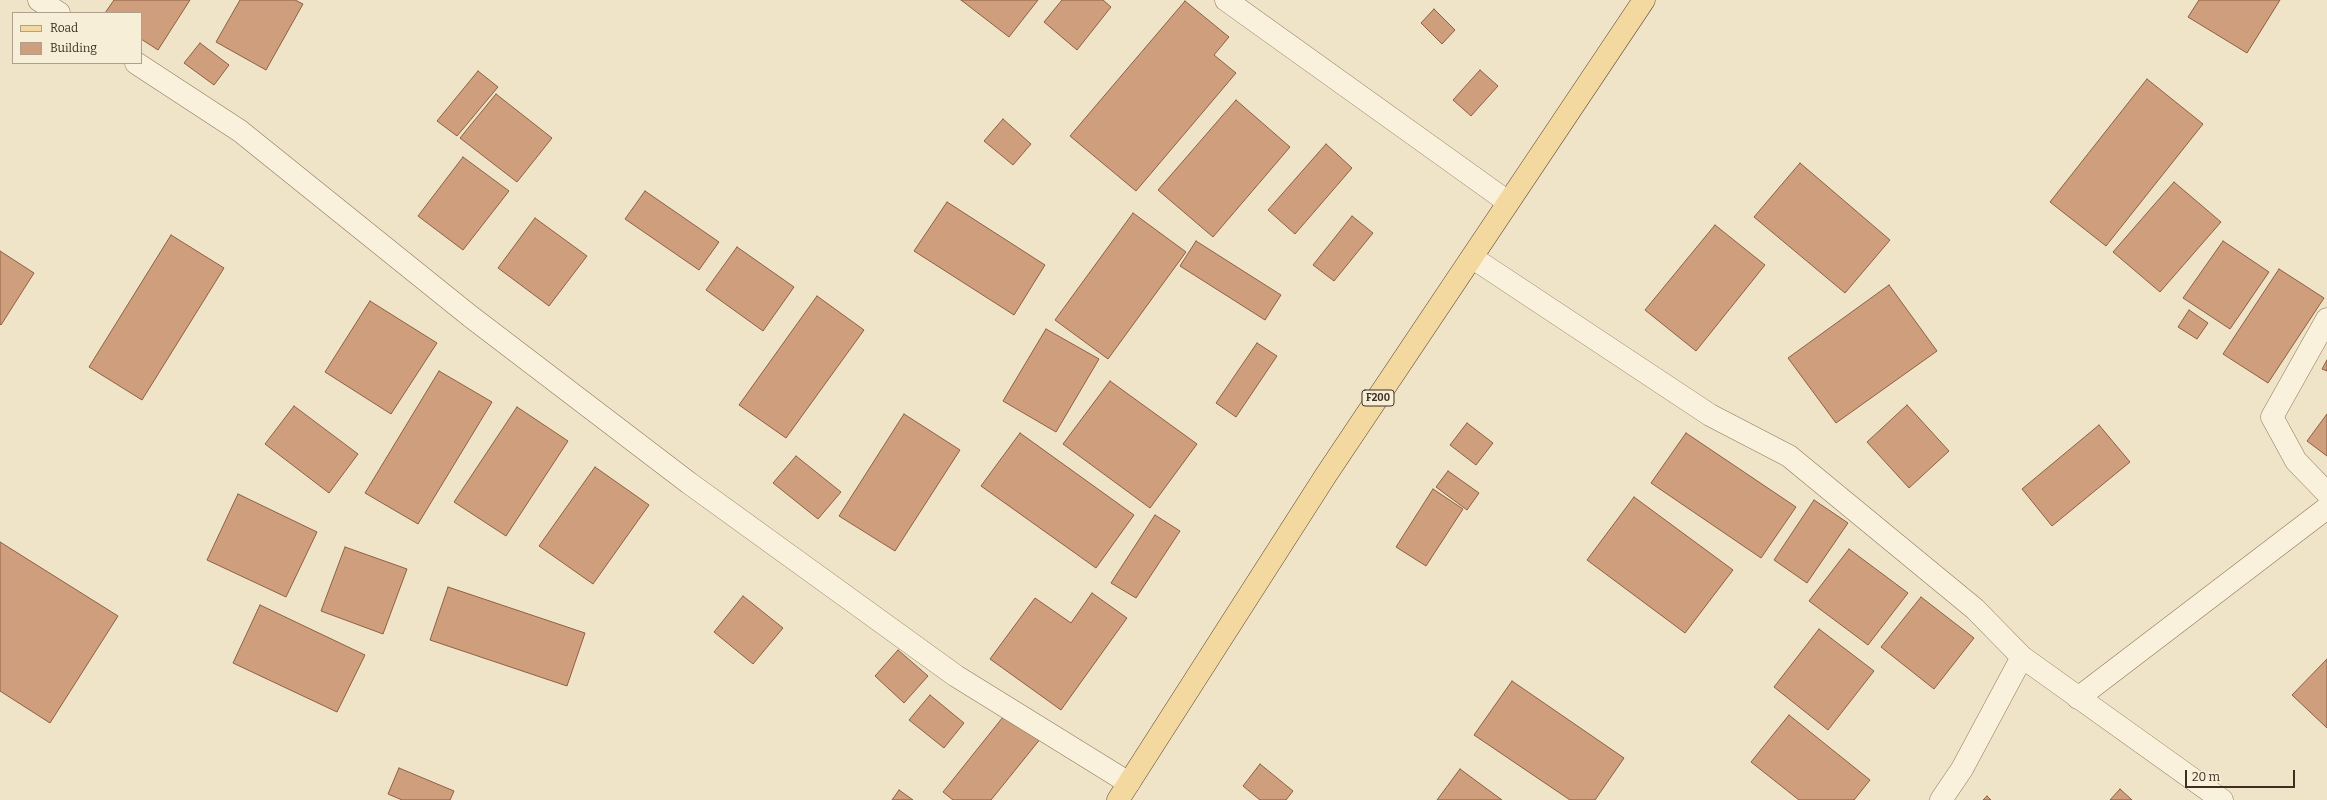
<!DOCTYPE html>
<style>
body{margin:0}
#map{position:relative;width:2327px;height:800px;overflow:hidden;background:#f0e4c8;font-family:Bitter,serif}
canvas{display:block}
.legend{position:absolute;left:12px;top:12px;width:130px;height:52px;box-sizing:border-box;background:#f7eed8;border:1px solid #ada18e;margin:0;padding:5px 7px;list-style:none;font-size:12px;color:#3d2e20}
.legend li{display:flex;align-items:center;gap:8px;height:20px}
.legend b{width:20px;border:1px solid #ada18e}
.scale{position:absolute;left:2185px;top:770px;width:110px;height:18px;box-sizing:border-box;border:2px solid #3d2e20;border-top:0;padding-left:5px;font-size:12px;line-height:14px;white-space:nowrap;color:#3d2e20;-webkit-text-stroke:3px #f7eed8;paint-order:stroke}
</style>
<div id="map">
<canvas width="2327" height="800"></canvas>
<ul class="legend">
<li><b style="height:5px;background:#f3d9a0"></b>Road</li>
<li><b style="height:11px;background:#cf9f7d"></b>Building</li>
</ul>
<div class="scale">20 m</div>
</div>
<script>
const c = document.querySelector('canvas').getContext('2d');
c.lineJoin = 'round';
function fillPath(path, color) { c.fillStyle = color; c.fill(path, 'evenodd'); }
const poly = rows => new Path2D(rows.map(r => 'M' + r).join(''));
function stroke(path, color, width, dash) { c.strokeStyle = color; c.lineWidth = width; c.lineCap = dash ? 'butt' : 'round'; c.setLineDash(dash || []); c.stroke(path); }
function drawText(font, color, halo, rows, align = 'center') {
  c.font = font + ' Bitter,serif'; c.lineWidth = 3; c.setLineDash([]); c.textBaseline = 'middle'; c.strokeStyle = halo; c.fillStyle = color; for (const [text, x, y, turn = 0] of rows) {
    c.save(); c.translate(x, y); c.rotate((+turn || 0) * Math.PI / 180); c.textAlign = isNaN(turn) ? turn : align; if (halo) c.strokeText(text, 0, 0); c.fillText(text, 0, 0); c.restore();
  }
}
const building = poly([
 [114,0,190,0,158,50,141,39,141,13,105,13,114,0],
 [240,0,295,0,303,4,266,70,216,42,240,0],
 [961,0,1038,0,1009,37,961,0],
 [1062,0,1103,0,1111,7,1077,50,1044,22,1062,0],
 [2199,0,2280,0,2247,53,2188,17,2199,0],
 [1185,1,1229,37,1214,55,1236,73,1136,191,1070,136,1185,1],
 [1434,9,1455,30,1442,44,1421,23,1434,9],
 [200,43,229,65,214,85,184,63,200,43],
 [1480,70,1498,86,1471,116,1453,100,1480,70],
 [478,71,498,87,457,136,437,121,478,71],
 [2147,79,2203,124,2106,246,2050,202,2147,79],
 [496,94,552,138,517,182,460,138,496,94],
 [1236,100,1290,147,1213,237,1158,190,1236,100],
 [1003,119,1031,144,1013,165,984,141,1003,119],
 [1326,144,1352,168,1295,234,1268,210,1326,144],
 [463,157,509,191,463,250,418,216,463,157],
 [1800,163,1890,240,1845,293,1754,217,1800,163],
 [2174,182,2221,222,2160,292,2113,252,2174,182],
 [645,191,719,242,699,270,625,219,645,191],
 [947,202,1045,265,1014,315,914,251,947,202],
 [1133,213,1186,252,1108,359,1055,320,1133,213],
 [1352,216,1373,233,1334,281,1313,265,1352,216],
 [535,218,587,256,549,306,498,268,535,218],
 [1715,225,1765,265,1696,351,1645,310,1715,225],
 [171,235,224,268,142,400,89,367,171,235],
 [1196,241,1281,295,1265,320,1180,266,1196,241],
 [2223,241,2269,272,2230,329,2183,298,2223,241],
 [737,247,794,287,763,331,706,290,737,247],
 [0,251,34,273,1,325,0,324,0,251],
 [2279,269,2324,298,2268,383,2223,354,2279,269],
 [1889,285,1937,351,1836,423,1788,358,1889,285],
 [817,296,864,330,786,438,739,405,817,296],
 [370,301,437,343,391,414,325,372,370,301],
 [2189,310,2208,323,2197,339,2178,327,2189,310],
 [1046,329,1099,359,1056,432,1003,401,1046,329],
 [1257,343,1277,356,1236,417,1216,403,1257,343],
 [2327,360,2327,371,2322,369,2327,360],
 [439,371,492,402,418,524,365,493,439,371],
 [1110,381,1197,444,1150,508,1063,444,1110,381],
 [1907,405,1949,451,1909,488,1867,442,1907,405],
 [294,406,358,454,329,493,265,444,294,406],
 [517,407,568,441,506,536,454,502,517,407],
 [904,414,960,450,895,551,839,516,904,414],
 [2327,414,2327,456,2307,441,2327,414],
 [1467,423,1493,443,1476,465,1450,445,1467,423],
 [2099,425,2130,462,2052,526,2022,489,2099,425],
 [1020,433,1134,515,1096,568,981,486,1020,433],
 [1686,433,1796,507,1761,558,1651,483,1686,433],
 [796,456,841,492,818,519,773,483,796,456],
 [595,467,649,505,593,584,539,546,595,467],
 [1448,471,1479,493,1467,510,1436,487,1448,471],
 [1433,489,1463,509,1426,566,1396,547,1433,489],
 [238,494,317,532,286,597,207,560,238,494],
 [1634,497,1733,570,1685,633,1587,560,1634,497],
 [1814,500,1848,523,1807,583,1774,560,1814,500],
 [1155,515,1180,531,1136,598,1111,583,1155,515],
 [0,542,118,616,50,723,0,691,0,542],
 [345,547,407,569,383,634,321,611,345,547],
 [1849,549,1908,593,1868,645,1809,601,1849,549],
 [448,587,585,633,567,686,430,640,448,587],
 [1092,593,1127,618,1061,710,990,659,1035,598,1071,623,1092,593],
 [743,596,783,628,753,664,714,632,743,596],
 [1921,597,1974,638,1934,689,1881,647,1921,597],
 [260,605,365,655,337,712,233,663,260,605],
 [1819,629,1874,671,1828,730,1774,687,1819,629],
 [898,650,928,676,904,703,875,676,898,650],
 [2327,659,2327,728,2292,695,2327,659],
 [1512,681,1624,758,1595,800,1570,800,1474,735,1512,681],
 [930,695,964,723,944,748,909,720,930,695],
 [1007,712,1041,738,991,800,953,800,943,792,1007,712],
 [1789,715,1870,780,1854,800,1799,800,1751,762,1789,715],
 [1260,764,1293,791,1286,800,1260,800,1243,786,1260,764],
 [399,768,454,791,450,800,402,800,388,794,399,768],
 [1460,769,1502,800,1437,800,1460,769],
 [2120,789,2132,800,2110,800,2120,789],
 [899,790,913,800,892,800,899,790],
 [1987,796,1991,800,1983,800,1987,796]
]);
fillPath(building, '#cf9f7d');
stroke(building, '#8d5f41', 1);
const minor = poly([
 [39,0,59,13],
 [1226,0,1508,202],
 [136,63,240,131,470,316,689,483,956,676,1129,783],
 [1473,258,1710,415,1789,456,1975,609,2022,657,2222,800],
 [2327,319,2272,417,2296,461,2327,493],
 [2078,698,2327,508],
 [1941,800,1962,769,2022,657]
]);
const major = poly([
 [1118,800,1326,475,1644,0]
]);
stroke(minor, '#8d765c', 23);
stroke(major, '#5b4430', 23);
stroke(minor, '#faf1dc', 22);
stroke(major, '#f3d9a0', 22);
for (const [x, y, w] of [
 [1378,398,32]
]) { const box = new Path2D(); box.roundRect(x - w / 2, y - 8, w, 16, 3); c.fillStyle = '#f7eed8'; c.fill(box); stroke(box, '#3d2e20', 1); }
drawText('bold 10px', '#3d2e20', null, [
 ["F200",1378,398]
]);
</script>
